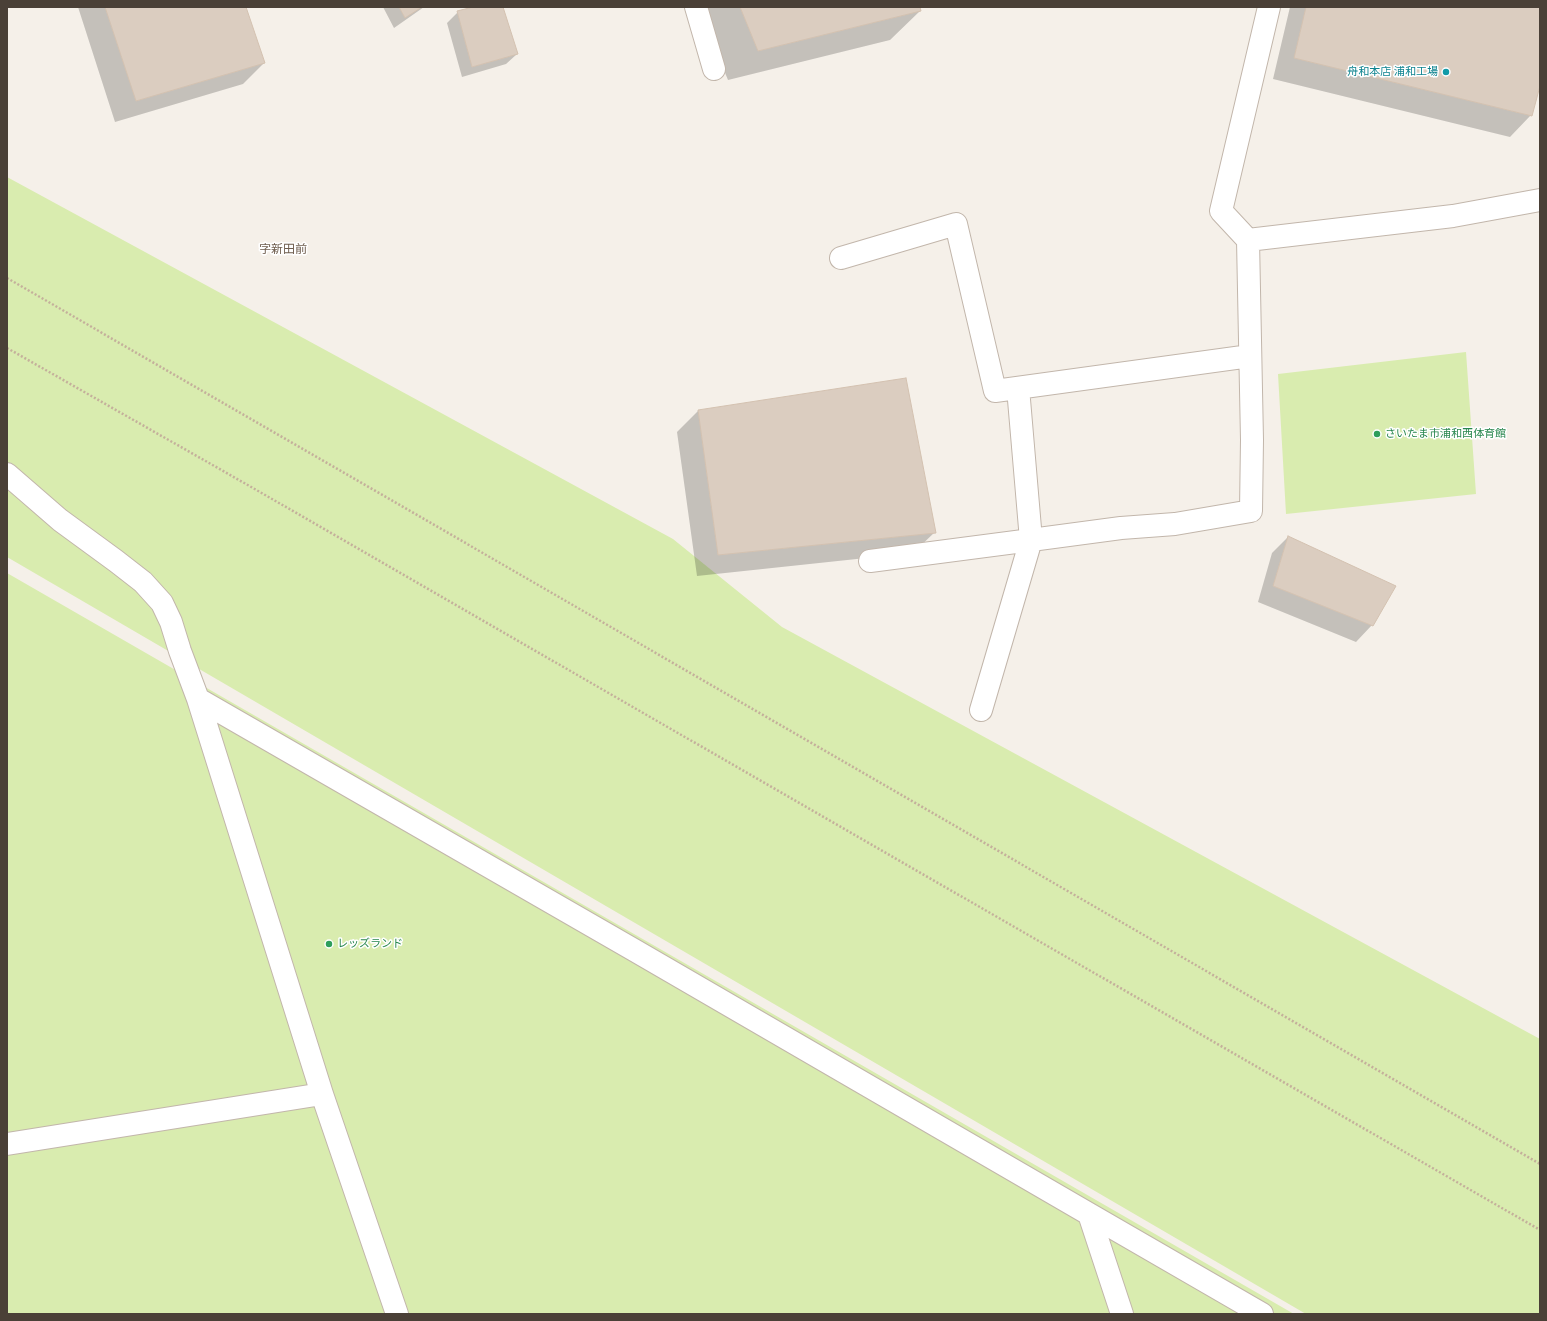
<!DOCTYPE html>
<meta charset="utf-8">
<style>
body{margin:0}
#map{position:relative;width:1547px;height:1321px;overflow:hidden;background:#f5f0e9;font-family:"Varela Round",sans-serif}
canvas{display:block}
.frame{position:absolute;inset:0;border:8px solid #4a4037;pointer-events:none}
</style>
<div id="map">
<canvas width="1547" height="1321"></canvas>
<div class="frame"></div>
</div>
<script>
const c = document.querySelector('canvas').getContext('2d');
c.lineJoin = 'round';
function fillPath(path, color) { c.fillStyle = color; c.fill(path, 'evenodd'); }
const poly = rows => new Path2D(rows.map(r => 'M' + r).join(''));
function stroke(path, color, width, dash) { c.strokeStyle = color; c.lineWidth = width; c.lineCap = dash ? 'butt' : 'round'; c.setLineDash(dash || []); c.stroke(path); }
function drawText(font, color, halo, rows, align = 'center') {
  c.font = font + ' "Varela Round","Noto Sans JP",sans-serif'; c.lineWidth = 3; c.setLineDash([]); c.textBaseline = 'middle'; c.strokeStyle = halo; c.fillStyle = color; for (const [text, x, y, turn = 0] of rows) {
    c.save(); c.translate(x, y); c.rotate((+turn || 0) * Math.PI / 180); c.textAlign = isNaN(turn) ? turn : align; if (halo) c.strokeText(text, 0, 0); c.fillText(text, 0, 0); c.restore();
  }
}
fillPath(poly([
 [7,177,673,539,782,627,1540,1039,1540,1314,1306,1314,7,557],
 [1466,352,1476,494,1286,514,1278,374],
 [7,573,1294,1314,7,1314]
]), '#d9ecaf');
fillPath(poly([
 [78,7,245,7,264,63,243,84,115,122],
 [383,7,424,7,394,28],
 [477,7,501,7,517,54,506,64,462,77,447,23,458,12],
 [698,7,919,7,920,11,890,40,728,80],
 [1290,7,1540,7,1540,82,1531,115,1510,137,1273,79],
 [698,411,935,532,913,553,697,576,677,432],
 [1288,537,1372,625,1356,642,1258,602,1272,553]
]), '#0003');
const building = poly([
 [105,7,246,7,265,63,136,101,105,7],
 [399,7,422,7,405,18,399,7],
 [473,7,503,7,518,54,472,67,457,11,473,7],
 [740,7,920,7,921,11,758,51,740,7],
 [1306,7,1540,7,1540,86,1532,116,1294,58,1306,7],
 [906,378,936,533,718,555,698,410,906,378],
 [1288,536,1396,586,1373,626,1273,586,1288,536]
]);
fillPath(building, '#dbcdc0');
stroke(building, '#d3c1b0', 1);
const minor = poly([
 [696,7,714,69],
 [1269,7,1221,211,1248,240,1453,216,1540,200],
 [841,258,956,224,995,391,1250,356],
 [1018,388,1031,540,1121,528,1175,524,1251,511,1252,440,1248,240],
 [7,474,60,520,116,561,143,582,162,603,171,622,180,651,198,699,322,1094,397,1314],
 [870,561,1031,540,981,710],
 [198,699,634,950,1089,1214,1122,1314],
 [7,1144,322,1094],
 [1089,1214,1262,1314]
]);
stroke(minor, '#c2b6ab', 24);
stroke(poly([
 [7,278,1540,1164],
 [7,348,253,488,1540,1230]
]), '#c4b09b', 2.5, [2, 2]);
stroke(minor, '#fff', 22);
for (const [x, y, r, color] of [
 [1446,72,4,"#0f9aa8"],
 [1377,434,4,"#2e9e5b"],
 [329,944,4,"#2e9e5b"]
]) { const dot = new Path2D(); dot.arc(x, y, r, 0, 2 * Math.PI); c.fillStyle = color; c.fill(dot); stroke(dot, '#fff', 1.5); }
drawText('11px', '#0d838f', '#fff', [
 ["舟和本店 浦和工場",1438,72]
], 'right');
drawText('11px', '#27864d', '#fff', [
 ["さいたま市浦和西体育館",1385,434],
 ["レッズランド",337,944]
], 'left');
drawText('12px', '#6d5c4d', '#fff', [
 ["字新田前",283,250]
]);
</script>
